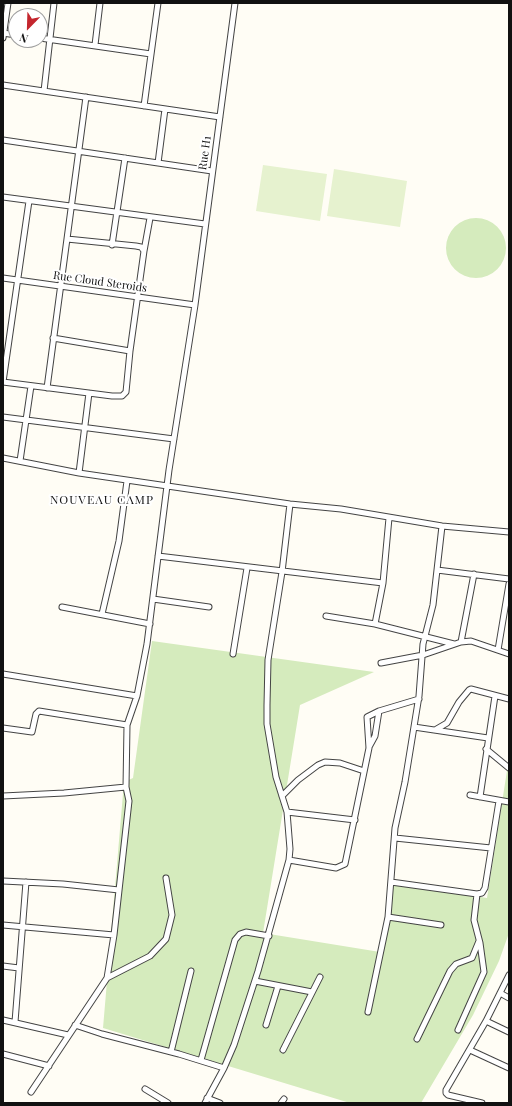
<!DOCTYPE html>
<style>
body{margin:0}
#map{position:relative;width:512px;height:1106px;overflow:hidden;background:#fffdf5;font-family:"Playfair Display",serif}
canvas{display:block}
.frame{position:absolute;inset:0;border:4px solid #111;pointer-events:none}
.north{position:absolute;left:8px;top:8px;width:40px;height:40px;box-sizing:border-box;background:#fff;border:1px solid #a0a0a0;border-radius:50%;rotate:203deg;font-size:11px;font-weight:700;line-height:16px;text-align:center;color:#111}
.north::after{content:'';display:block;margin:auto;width:14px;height:18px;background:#c4262e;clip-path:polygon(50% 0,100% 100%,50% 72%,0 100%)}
</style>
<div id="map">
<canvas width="512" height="1106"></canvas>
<div class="frame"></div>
<div class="north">N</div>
</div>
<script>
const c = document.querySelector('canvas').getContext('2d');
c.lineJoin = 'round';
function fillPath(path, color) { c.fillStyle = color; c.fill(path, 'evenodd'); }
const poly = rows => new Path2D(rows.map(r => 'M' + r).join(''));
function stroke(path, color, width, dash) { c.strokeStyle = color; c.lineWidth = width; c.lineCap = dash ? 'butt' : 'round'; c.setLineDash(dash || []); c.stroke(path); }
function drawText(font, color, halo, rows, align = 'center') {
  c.font = font + ' "Playfair Display",serif'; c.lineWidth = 4; c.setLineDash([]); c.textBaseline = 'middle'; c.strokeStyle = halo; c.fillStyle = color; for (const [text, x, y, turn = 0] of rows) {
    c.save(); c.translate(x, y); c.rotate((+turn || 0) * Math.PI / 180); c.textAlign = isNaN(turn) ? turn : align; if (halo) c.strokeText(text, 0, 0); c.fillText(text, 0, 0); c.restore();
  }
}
fillPath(poly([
 '446 248a30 30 0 1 1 60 0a30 30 0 1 1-60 0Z',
 [152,641,374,672,300,705,263,933,380,952,392,883,487,898,509,758,509,933,499,961,473,1015,421,1103,350,1103,103,1028,124,782,133,778]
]), '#d5ebbd');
fillPath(poly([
 [263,165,327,174,320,221,256,211],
 [334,169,407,181,400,227,327,216]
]), '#e6f2cf');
const minor = poly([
 [3,33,16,35],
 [3,38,8,3],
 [40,38,151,54],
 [95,45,100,3],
 [3,85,220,117],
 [44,91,54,3],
 [144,106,158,3],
 [3,140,212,171],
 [158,163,165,109],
 [3,197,205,224],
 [112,245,125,158],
 [144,251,150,218],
 [3,278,195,305],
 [53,338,130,351],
 [3,382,112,396,122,396,126,392,130,351,144,251,141,247,136,246,67,239],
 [3,382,29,201],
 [47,388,86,97],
 [3,417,174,439],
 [3,458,79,473,89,393],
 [20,461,31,386],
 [79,473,290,504,341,509,442,526,509,532],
 [158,556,383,583],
 [437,570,509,579],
 [153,599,209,607],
 [62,607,150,624],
 [102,614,119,541,127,481],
 [326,616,375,624,454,644],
 [375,624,383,583,389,518],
 [461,642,474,574],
 [498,650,509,584],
 [233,654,247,568],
 [381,663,423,655,461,642,471,641,509,654],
 [3,674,137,696],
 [414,727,488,738],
 [3,728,32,732,36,714,39,711,127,725],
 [435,730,447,723,459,702,469,690,471,689,509,699],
 [369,747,375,736,379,711],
 [486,749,509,768],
 [470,795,509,802],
 [3,796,64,793,126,787],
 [282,796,298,780,318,765,325,762,340,763,364,771],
 [480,797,495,696],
 [287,812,355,820],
 [395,838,491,848],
 [289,860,336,868,345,864,369,748,367,717,379,711,419,699],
 [3,881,63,884,119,890],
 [391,882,477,894,482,893,485,888,499,801],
 [388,917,441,925],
 [3,925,114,935],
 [3,966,19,968],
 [107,978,150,956,166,939,172,915,166,878],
 [255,981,312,992],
 [500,993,509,998],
 [368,1012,388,917,395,828,405,782,419,696,423,644,433,605,442,526],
 [3,1020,68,1035],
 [486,1021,509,1032],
 [15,1022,26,882],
 [75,1025,102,1034,179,1054,224,1068],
 [266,1025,278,986],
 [458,1030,484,972,480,943,474,920,477,894],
 [417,1039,450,971,456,964,472,958,479,941],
 [283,1050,320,977],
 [470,1050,509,1068],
 [171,1052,191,971],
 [3,1054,49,1066],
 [201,1060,235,940,240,934,246,932,269,936],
 [145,1089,168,1103],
 [31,1092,107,978,114,935,129,801,126,787,127,725,137,696,147,644,169,470,195,305,235,3],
 [207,1098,220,1103],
 [205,1103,224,1068,234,1045,258,971,289,860,290,849,287,812,276,777,267,724,267,705,268,660,282,572,290,504],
 [281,1103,284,1099],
 [482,1103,448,1095,446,1093,446,1090,486,1021,509,975]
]);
stroke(minor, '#444', 7);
stroke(minor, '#fff', 5);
drawText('11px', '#111', '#fff', [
 ["Rue H1",205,153,-82],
 ["Rue Cloud Steroids",100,282,8]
]);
c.letterSpacing = '1px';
drawText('12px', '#111', '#fff', [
 ["NOUVEAU CAMP",102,500]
]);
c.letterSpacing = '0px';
</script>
